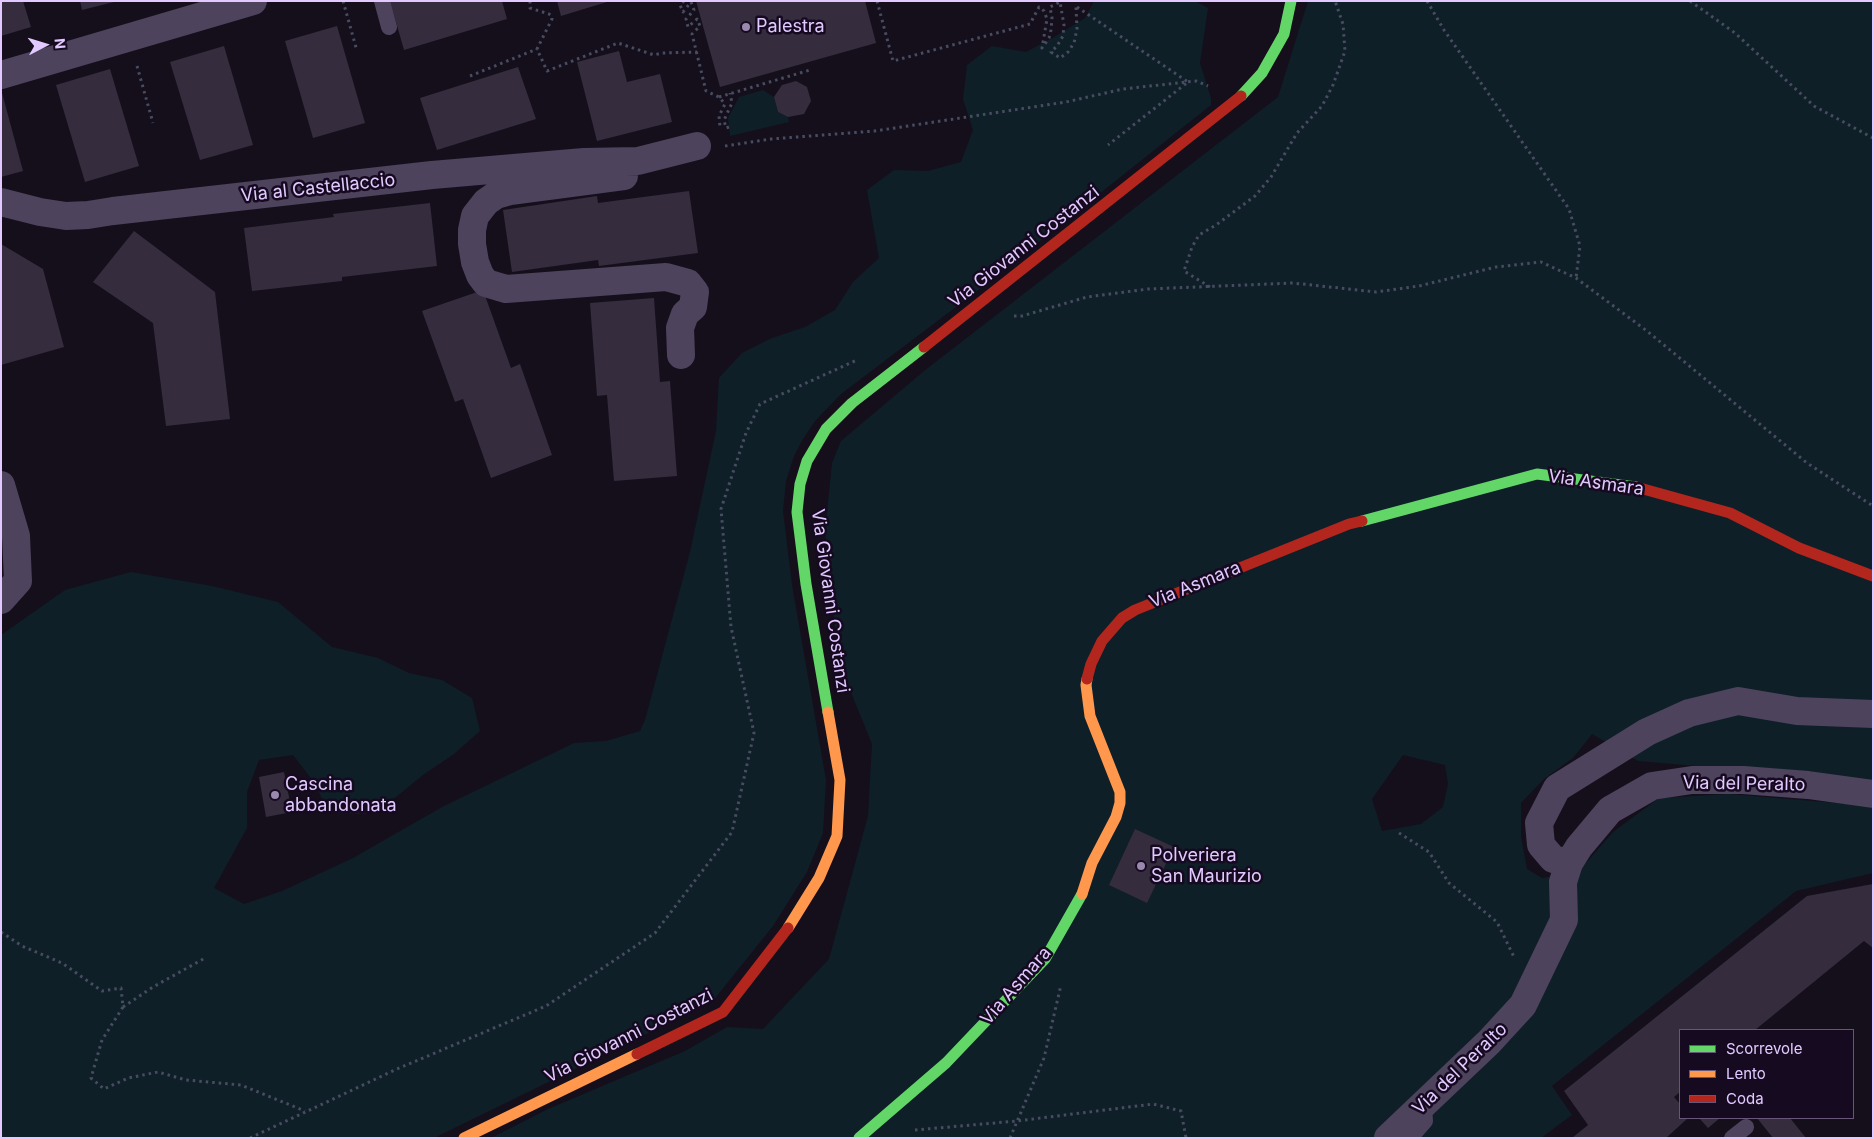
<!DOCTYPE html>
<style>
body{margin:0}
#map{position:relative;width:1874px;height:1139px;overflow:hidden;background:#150f1b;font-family:Inter,sans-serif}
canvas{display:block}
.frame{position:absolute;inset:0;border:2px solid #e2c9ff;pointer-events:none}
.legend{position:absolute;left:1679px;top:1029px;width:175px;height:90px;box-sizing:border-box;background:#160a20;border:1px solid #685679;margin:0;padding:6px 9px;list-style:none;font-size:15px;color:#e2c9ff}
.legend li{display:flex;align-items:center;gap:10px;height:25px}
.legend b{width:25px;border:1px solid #685679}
.north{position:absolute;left:20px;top:20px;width:50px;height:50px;-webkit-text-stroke:4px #160a20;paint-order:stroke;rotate:85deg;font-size:14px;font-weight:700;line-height:20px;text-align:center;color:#e2c9ff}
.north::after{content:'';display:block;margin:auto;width:18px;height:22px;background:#e2c9ff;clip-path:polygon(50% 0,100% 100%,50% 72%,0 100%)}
</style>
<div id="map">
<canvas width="1874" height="1139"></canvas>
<div class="frame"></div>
<ul class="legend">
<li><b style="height:6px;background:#63d668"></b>Scorrevole</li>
<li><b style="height:6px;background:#ff974d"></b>Lento</li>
<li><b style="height:6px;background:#b3261e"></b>Coda</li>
</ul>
<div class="north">N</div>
</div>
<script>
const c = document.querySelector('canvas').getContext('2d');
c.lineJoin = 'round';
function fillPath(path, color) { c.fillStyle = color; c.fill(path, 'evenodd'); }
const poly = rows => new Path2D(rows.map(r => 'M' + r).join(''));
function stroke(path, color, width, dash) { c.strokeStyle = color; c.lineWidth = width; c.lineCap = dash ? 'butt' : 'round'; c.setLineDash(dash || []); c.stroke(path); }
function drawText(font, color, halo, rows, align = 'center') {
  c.font = font + ' Inter,sans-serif'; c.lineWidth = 5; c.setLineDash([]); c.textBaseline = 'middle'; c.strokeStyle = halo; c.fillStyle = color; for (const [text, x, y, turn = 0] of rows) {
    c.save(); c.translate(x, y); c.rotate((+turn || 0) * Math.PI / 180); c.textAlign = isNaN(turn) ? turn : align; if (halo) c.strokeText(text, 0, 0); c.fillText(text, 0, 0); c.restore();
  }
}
fillPath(poly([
 [1094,1,1195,1,1208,8,1200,63,1211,98,1211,105,977,291,841,394,815,421,803,439,794,456,786,481,783,511,792,585,826,780,823,833,807,872,773,926,712,1002,434,1138,1,1138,1,635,65,590,131,572,212,586,278,602,332,647,378,658,409,673,442,680,472,698,480,731,454,754,423,775,396,797,365,814,329,813,314,782,293,755,259,760,247,792,247,828,214,888,244,904,282,891,353,858,442,807,574,743,606,741,640,731,645,720,690,552,716,431,719,378,742,353,772,338,805,327,835,310,853,282,879,258,867,190,894,170,928,171,961,162,973,130,963,99,967,65,992,46,1026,52,1056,36,1085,18],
 [1308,1,1873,1,1873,781,1638,761,1592,734,1573,758,1544,779,1521,803,1521,836,1527,869,1542,878,1578,872,1613,832,1659,798,1729,794,1873,806,1873,873,1796,891,1552,1086,1572,1115,1541,1138,491,1138,548,1109,685,1051,727,1027,763,1029,829,959,868,816,872,744,839,663,825,532,832,463,841,441,924,371,1278,97],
 [1403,755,1445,765,1448,784,1443,807,1421,824,1382,831,1372,799],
 [763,90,774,97,778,112,788,117,789,122,730,136,728,118,739,97]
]), '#0e1f28');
fillPath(poly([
 [1,1,23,1,31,27,1,36],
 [80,1,114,1,114,2,82,10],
 [390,1,502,1,507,19,404,50],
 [557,1,607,1,607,2,561,16],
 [696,1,865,1,876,43,720,87],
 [337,26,365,123,313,138,285,41],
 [224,46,253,145,200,160,170,62],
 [619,51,627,82,660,74,672,122,597,141,577,62],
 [518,67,536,119,437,150,420,98],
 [110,69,139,166,85,182,56,85],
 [796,81,807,87,811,101,804,114,788,117,778,112,774,97,782,85],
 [1,89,23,171,1,177],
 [689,191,698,253,599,266,598,260,512,272,503,210,597,196,598,203],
 [430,203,437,266,342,277,342,281,252,291,244,228,334,217,333,214],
 [134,231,215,292,230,419,166,426,153,323,93,282],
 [1,244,43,269,64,347,1,365],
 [483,290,511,368,520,364,552,455,491,478,463,399,455,402,422,311],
 [654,298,660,382,670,381,677,476,614,481,607,395,597,396,590,303],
 [284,772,292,812,266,817,259,777],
 [1135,829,1174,847,1147,903,1109,885],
 [1873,884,1873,948,1864,941,1755,1030,1680,1030,1680,1092,1674,1097,1680,1104,1680,1118,1688,1118,1666,1138,1572,1138,1588,1125,1564,1091,1807,896],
 [1699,1118,1720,1118,1708,1128],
 [1757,1118,1790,1118,1806,1138,1773,1138]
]), '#352c3e');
stroke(poly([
 [343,1,357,51],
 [530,1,530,8,549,14,552,16,552,19,537,49,547,71,618,43,654,55,662,53,697,52],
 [684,1,680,5,683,12,691,2,694,10,686,19,688,27,697,19,700,26,692,34,706,91,719,97,725,104,719,116,720,127],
 [877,1,893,61,1030,24,1039,7,1044,11,1047,19,1042,48,1049,38,1051,30,1052,18,1050,7,1060,2,1064,25,1063,36,1057,46,1051,52,1060,58,1068,52,1074,43,1077,29,1076,7],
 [1427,1,1444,30,1569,209,1580,246,1576,278],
 [1690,1,1735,33,1814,106,1873,138],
 [1077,7,1188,82,1108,145],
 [137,66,153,123],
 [470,76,537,49],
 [719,97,810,70],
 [729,127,726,128,724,120,732,103,730,93],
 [725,146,771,139,875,131,1066,102,1123,89,1196,81,1208,86],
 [1210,287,1184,271,1192,247,1199,235,1216,225,1255,196,1271,177,1297,133,1322,106,1333,85,1345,51,1343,24,1335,1],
 [1014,316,1022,316,1087,297,1148,289,1293,283,1376,292,1419,286,1496,267,1541,262,1576,278,1647,331,1807,463,1873,506],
 [1399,833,1429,852,1449,883,1497,922,1514,957],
 [1,932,22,946,62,963,102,991,121,988,123,1007,102,1040,91,1078,104,1089,128,1078,158,1072,186,1080,241,1085,305,1111],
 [123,1007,153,987,205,958],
 [915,1130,1017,1121,1153,1104,1181,1111,1186,1138],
 [250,1138,397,1069,546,1006,655,933,732,832,754,733,731,627,721,509,746,433,760,404,857,360],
 [1010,1138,1044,1058,1061,985]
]), '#484c61', 3, [2.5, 4]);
stroke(poly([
 [382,1,389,27],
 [1410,1138,1425,1121,1424,1107],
 [1732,1138,1746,1127]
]), '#4d435c', 16);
stroke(poly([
 [1,75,253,1],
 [624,176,510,191,496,195,486,202,475,216,472,230,472,244,475,262,480,275,486,283,506,289,666,277,688,283,695,292,693,307,685,314,680,328,681,355],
 [1,202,40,212,66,216,88,215,113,211,432,175,584,162,638,161,697,146],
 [1,485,16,536,18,581,1,600],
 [1569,863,1553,859,1541,845,1539,823,1557,788,1647,732,1689,713,1738,701,1797,711,1873,714],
 [1388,1138,1489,1042,1523,1005,1564,920,1563,882,1569,863,1579,847,1610,810,1652,786,1692,780,1743,780,1808,785,1873,794]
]), '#4d435c', 28);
stroke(poly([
 [1241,96,1262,73,1284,34,1291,1],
 [1362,521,1537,474,1636,487],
 [828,712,806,584,797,512,800,484,807,461,826,429,852,403,924,347],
 [859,1138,946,1063,1045,959,1082,894]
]), '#63d668', 11);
stroke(poly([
 [1082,894,1092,863,1116,817,1120,803,1120,792,1090,716,1086,685,1087,679],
 [788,928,819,878,837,836,840,780,828,712],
 [464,1138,637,1054]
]), '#ff974d', 11);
stroke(poly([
 [924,347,1241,96],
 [1636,487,1730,513,1799,548,1873,576],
 [1087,679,1091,664,1102,641,1122,618,1135,610,1349,524,1362,521],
 [637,1054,723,1012,788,928]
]), '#b3261e', 11);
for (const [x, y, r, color] of [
 [746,27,5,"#9a88af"],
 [275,795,5,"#9a88af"],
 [1141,866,5,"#9a88af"]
]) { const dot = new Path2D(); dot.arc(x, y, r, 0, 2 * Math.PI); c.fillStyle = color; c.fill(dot); stroke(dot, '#160a20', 2); }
drawText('18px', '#e2c9ff', '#160a20', [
 ["Palestra",756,27],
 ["Cascina",285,785],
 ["abbandonata",285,806],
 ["Polveriera",1151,856],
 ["San Maurizio",1151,877]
], 'left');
drawText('18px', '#e2c9ff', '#160a20', [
 ["Via al Castellaccio",318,188,-6],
 ["Via Giovanni Costanzi",1024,247,-38],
 ["Via Asmara",1596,483,8],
 ["Via Asmara",1195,585,-22],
 ["Via Giovanni Costanzi",830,601,82],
 ["Via del Peralto",1744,784,1],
 ["Via Asmara",1016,986,-49],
 ["Via Giovanni Costanzi",629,1036,-27],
 ["Via del Peralto",1460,1069,-44]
]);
</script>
